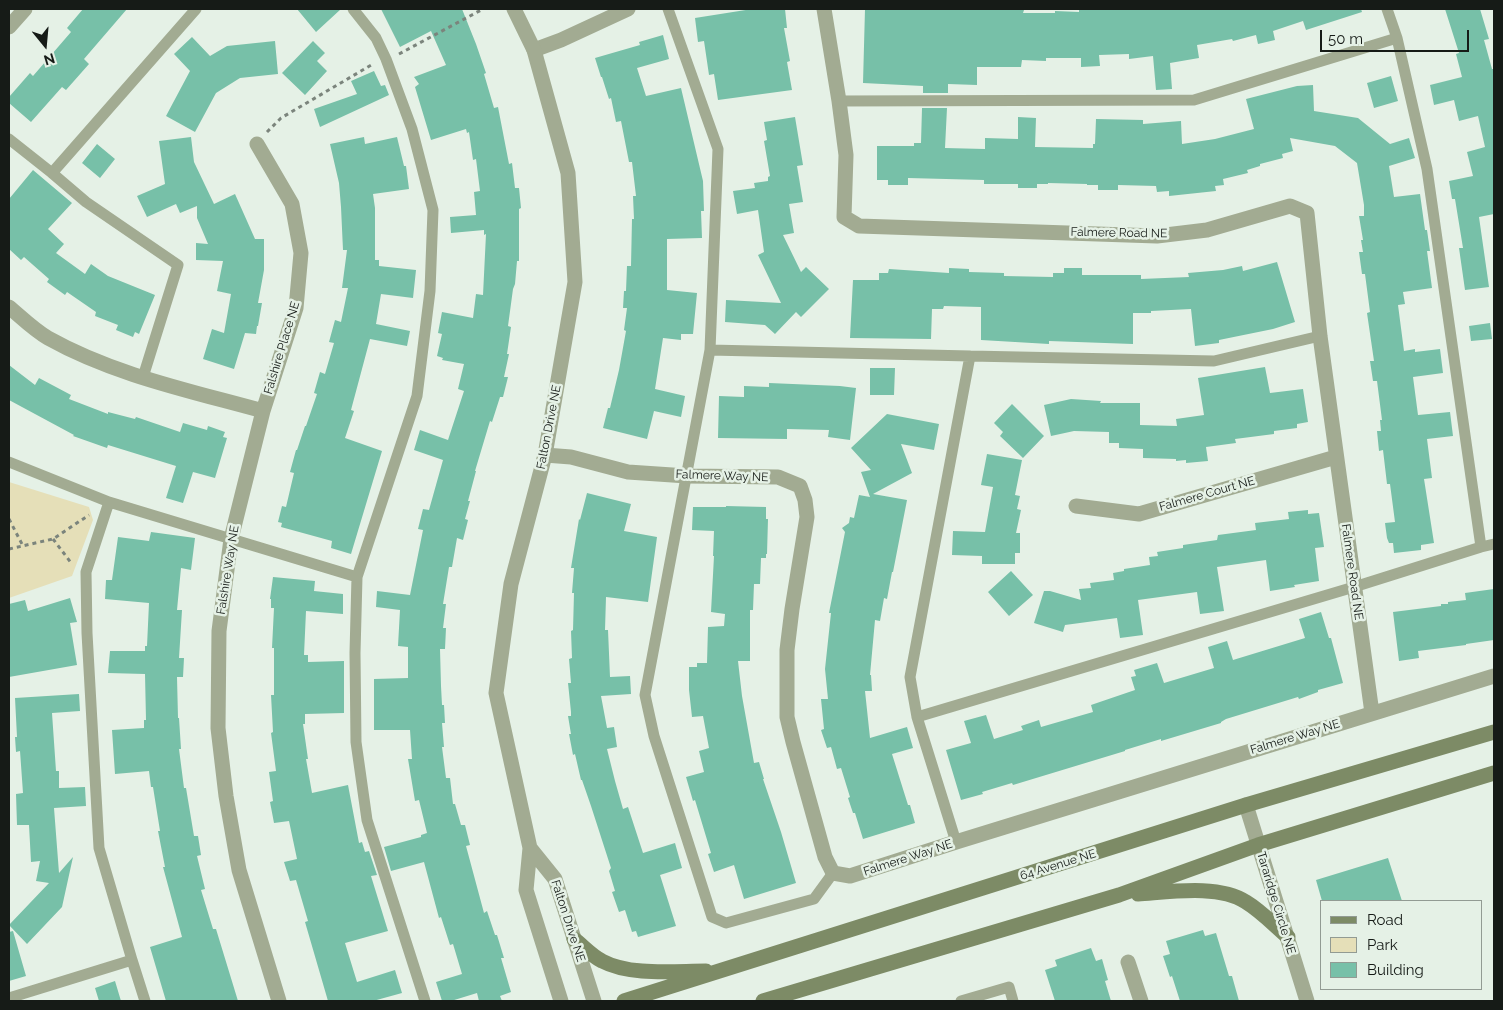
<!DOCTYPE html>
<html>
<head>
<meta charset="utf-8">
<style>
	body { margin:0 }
	#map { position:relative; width:1503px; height:1010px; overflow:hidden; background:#e5f1e6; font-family:Raleway,sans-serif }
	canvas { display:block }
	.frame { position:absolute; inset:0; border:10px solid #161b17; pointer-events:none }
	.legend { position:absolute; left:1320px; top:900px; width:162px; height:90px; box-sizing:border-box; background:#e5f1e6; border:1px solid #929b93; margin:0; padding:6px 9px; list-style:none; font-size:15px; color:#161b17 }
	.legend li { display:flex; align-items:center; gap:10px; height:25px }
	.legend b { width:25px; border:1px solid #929b93 }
	.north { position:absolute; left:20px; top:20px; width:50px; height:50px; -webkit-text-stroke:4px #e5f1e6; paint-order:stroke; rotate:163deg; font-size:14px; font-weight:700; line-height:20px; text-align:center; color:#161b17 }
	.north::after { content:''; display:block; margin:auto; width:18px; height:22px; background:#161b17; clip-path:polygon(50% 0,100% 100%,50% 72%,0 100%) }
	.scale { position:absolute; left:1320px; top:30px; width:149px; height:22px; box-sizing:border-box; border:2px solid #161b17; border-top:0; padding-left:6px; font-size:15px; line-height:18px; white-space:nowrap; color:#161b17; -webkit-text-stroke:4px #e5f1e6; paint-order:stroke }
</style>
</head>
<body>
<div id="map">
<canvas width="1503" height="1010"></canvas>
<div class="frame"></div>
<ul class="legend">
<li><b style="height:6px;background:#7d8b66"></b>Road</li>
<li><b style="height:14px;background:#e5dfb8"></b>Park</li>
<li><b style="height:14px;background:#77c0a8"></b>Building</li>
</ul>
<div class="north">N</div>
<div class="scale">50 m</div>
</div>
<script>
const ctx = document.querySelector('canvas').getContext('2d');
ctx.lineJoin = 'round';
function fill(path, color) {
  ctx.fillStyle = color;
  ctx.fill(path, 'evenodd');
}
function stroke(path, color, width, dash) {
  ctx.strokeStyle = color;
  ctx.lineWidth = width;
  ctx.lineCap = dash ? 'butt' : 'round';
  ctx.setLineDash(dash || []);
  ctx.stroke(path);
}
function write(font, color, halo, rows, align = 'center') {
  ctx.font = font + ' Raleway,sans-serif';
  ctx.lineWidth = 5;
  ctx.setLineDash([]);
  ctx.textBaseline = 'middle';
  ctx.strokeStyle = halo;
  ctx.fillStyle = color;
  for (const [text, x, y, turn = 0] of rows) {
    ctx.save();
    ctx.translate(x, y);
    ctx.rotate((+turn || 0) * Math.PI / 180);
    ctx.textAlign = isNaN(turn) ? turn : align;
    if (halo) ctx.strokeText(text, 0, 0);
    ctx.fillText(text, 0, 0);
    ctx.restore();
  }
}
const green = new Path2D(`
	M9,482l80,25 4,13 -21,56 -63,22z`);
const building = new Path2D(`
	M83,9h44l-43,50 5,5 -23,26 -4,-3 -31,35 -22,-19v-6l21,-24 3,3 38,-44 -4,-4z
	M297,9h44l-25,23z
	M381,9h81l14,35 10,29 -2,1 10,34 4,-1 11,57 3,-1 3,25h4l2,20 -2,1v52h-2l-2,23 -2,5 -5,37 3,1 -4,27h2l-5,23h4l-5,20h-3l-8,25 -2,-1 -15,50h1l-8,30h2l-5,18 3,1 -5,20 -6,-2 -5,29h-3l-6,37h3l-3,24h3l-1,21h-5l1,37 1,19h2l1,18h-3l2,24h-2l4,31h4l3,26h2l6,21h4l5,20 -4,1 18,67 3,-2 8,24h2l7,23h-3l10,34 -11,4 2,5h-23l-2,-8 -26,8h-9l-6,-19 26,-8 -9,-30 -3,1 -9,-28 -2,1 -15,-56 -33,9 -7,-24 37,-10v-2l6,-2 -8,-33 -4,1 -7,-42h4l-2,-29h-36v-51l34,-1v-31l-10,-1 2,-36 -24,-3 1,-16 33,4 13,-65 -5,-1 5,-20 6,1 14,-50 -29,-10 6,-20 28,10 16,-49 -6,-2 6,-25 -22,-4 1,-2 -6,-2 5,-22 -4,-1 4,-21 31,6 3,-24 7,1 3,-61 -2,1v-5l-33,3 -1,-16 26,-2 -2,-23 6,-1 -4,-32 -3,1 -4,-28 -2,1 -1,-4 -35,11 -16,-53 4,-3 -5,-7 32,-12 -15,-34 -31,16z
	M752,9h33l2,19h-3l6,33 -3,1 5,28 -74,10 -4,-26 -5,1 -5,-34 -6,1 -3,-24z
	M865,9h141l18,1 -1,3h32v-2l24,1v-2l18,-1h264l1,3 -56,18 -3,-9 -30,10 2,9 -17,4 -2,-9 -23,6 -1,-2 -35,6 2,13 -29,5 2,26 -16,1 -3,-34 -24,3v-5l-30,1 1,11 -19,1v-9h-35v3l-24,-1 -1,7h-44v18l-29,-1v9h-25v-7l-60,-3z
	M1445,9h35l9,30 -5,1 8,29h2v145l-15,3 10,70 -24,3 -6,-42h4l-8,-49h-3l-3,-18 24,-5 -6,-24 18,-5 -7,-31 -19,5 -5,-21 -20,5 -4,-20 32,-8 -6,-23 3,-1z
	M663,35l6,24 -32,9 9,28 35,-8 22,93 1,30h-3l1,27 -35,1v51l30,3 -4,41h-12v6l-18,-2 -8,51 30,7 -4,21 -27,-6 -7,28 -44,-11 5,-20h2l9,-38 7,-39 -2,-1 3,-22h-4l1,-17h2l1,-25h4l1,-47h2l-1,-23h3l-4,-34h-3l-8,-41 -5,1 -5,-24 -2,1 -7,-22h-1l-6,-19 45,-13 -1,-3z
	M192,37l18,19 17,-10 48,-5 3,33 -38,4 -24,15 -21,39 -29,-16 24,-45 -16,-17z
	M313,41l12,12 -8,8 10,10 -22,24 -23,-22z
	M374,71l7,15 4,-1 4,10 -69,32 -6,-18 43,-15 -6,-13z
	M1391,76l7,25 -24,7 -7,-25z
	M1313,85l1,26 44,7 32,26 19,-6 6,20 -26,8 5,31 26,-3 5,36h2l3,21h-3l5,37 -29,4 2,12 -7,1 6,46 11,-2v3l25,-3 3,24 -30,4 5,38 32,-3 3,24 -26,3 5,39 -8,1 10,64 -13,2v5l-27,3 -1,-10h-4l-2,-5 -2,-15 10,-1 -5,-38h-3l-4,-34 -4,1 -2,-20h4l-1,-11h2l-5,-39h-4l-3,-20h4l-7,-48 3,-1 -5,-38h-3l-3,-22h4l-2,-12h2l-4,-24h5v-11l-7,-42 -22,-17 -45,-8 3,13 -11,3 1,4 -23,6v2l-13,4 1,3 -25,6 1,6 -9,1 1,5 -47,5v-5l-12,1 -1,-6 -38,-1v5h-20v-5h-11v-1l-39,-1v1h-11v4h-19v-4h-34v-4l-76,-2v7h-20v-5h-11v-34h37v-3h7l1,-35h25l-2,40 40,1v-11l33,1v-22l18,1 -1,29 58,1v-4h2l1,-25 47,1v4l38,-3 1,23 33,-5 39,-10 -8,-30 51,-13z
	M795,117l8,48 -6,1 6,36 -14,2 5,29 -11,2 18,37 5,-5 23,22 -28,28 -5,-5 -21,22 -10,-9 -40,-3 1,-22 55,3 -23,-48 6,-3 -6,-42 -21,4 -4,-23 22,-3 -1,-5 14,-2v-4l2,-1 -6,-35 3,-1 -3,-18z
	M191,137l3,25 20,42 21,-10 20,45h9v31l-6,33h4l-4,23h-1l-1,8 -11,-1 -11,36 -31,-10 9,-30 12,4 7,-39 -14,-3 6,-30 -27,-1v-17l12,1 -11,-26v-12l-17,7 -4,-9 -29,13 -10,-21 28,-12 -6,-43z
	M364,137l1,7 32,-7 7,29h2l3,23 -36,5 2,14v52h4v6l37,4 -3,28 -32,-4 -5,30 34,7 -3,15 -37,-7 -19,71 3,1 -9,27 37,13 -31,103 -20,-6 1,-7 -51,-14 1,-4 -4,-1 4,-16 4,1 8,-34 -4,-1 6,-22h1l8,-24h1l11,-32 -3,-1 6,-21 5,2 9,-31 -5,-1 6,-22 6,2 7,-34h-6l5,-38h-4l-2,-43 -2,-24 -9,-39z
	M97,144l18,15 -15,19 -18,-15z
	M33,170l39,33 -24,26 16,15 -8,9 29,21 6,-10 17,12 47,19 -16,39 -4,-2 -2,5 -17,-7 2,-5 -23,-9 1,-4 -29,-20 -2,3 -18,-13 2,-3 -25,-22 -3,3 -12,-11v-50z
	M1277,262l18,60 -22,7 -54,11v3l-24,3 -4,-37 -40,2v2h-18v31l-84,-3v3l-68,-4v-33l-37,-1 -1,3h-11l-1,30 -81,-1 3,-58h26v-7h9l1,-4 60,4v-5l20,1v3l35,1v3l49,1v-4h11v-5h18v7h59v4l48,-2 -1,-4 35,-3 19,-4 1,5z
	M1490,323l2,16 -21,2 -2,-15z
	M9,365l26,20 4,-7 32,17 -2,4 39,15v-2l27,7 1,-2 44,15 3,-9 24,7 1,-4 17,6 -2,5 4,1 -12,40 -22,-6 -10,31 -17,-5 10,-32 -68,-21 -1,3 -34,-12 1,-1 -65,-35z
	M1265,367l5,26 33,-4 5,33 -11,2v4l-23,3v3l-39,5 1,4 -30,4 2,14 -22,2v-3l-10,1v-2l-33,-1v-9l-24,-1v-5h-10v-11l-35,-1 -23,5 -7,-31 27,-6 30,2 -1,2h40v22l37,1 -1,-7 28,-4 -6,-37z
	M870,368h25l-1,27h-24z
	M769,383l71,3 16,2 -6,52 -22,-3 1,-7 -42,-1v10l-69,-1 1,-42 25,1v-11l25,1z
	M1012,404l32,32 -21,22 -23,-22 3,-4 -9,-9z
	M887,414l52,10 -5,26 -33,-6 11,29 -39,21 34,6 -14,72h-1l-5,27 -3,-1 -4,23 -5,-1 -5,55h1l1,16h-7l5,47 37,-11 6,21 -21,6 16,51h2l5,18 -52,16 -8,-26h-2l-5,-15 2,-1 -9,-29 -4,1 -6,-22 -4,1 -6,-18 3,-1 -3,-30h7l-3,-30 6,-56h-2l16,-81 -3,-4 7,-5 1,-6 4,1 5,-23 11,2 -9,-25 10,-2 -20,-22z
	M987,454l35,6 -7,35 5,1 -3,13 4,1 -5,23h4v20h-5v11h-33v-8l-30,-1 1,-24 32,1 8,-45 -12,-2z
	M587,493l44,11 -7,27 33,6 -9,65 -42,-5 -1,33h3l2,47 20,-1 1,18 -30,2 6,32 7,-1 3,20 -10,2 8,32 8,28 5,-2 15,46 32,-10 7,25 -22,7 16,51 -38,11 -2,-6 -4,1 -7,-22 -6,2 -7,-20 3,-1 -6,-20 2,-3 -20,-62 -9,-26h-1l-6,-26 -2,1 -4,-21h2l-3,-18h3v-4l-3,-29h3l-2,-24 3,-1 -1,-27 2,-1 1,-37h-2l2,-25h-3l8,-49 1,1z
	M726,506l40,1v12h2l-1,35h-1v4h-5l-1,26h-6l-1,26h-3v51h-12l4,35 12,67 5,-1 5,17h-1l18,53 15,51 -52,16 -10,-34 -20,7 -6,-18 3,-1 -16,-53 -2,1 -7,-24 18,-5 -5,-21 10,-3 -6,-32 -11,1 -3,-27v-23h8v-4h10l1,-36 16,-1 1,-12 -14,-2 3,-56h-1l1,-25 -22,-1 1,-23h33z
	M1308,510v4l11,-1 5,34 -9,1 4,33 -25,4 1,2 -25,4 -4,-31 -49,7 7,44 -24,3 -3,-22 -59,8 5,35 -23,3 -3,-20 -52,7 -2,7 -29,-9 10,-32h6l31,9 -2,-11 12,-1 -1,-5 24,-3 -1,-7 11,-2v-2l26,-4 -1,-8 9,-1 -1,-4 26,-4v-3l34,-5 1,-5 38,-5 -1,-7 34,-4 -1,-7z
	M151,532l44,6 -4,32 -10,-2 -4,42h5l-3,48h5l-1,19h-6l1,41h1l2,31h-2l5,39h2l8,48h4l3,19 -4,1 8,33 -4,1 12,39h3l22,72h-72l-16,-54 32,-10 -19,-70h2l-7,-36h2l-7,-44h-2l-2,-16 -34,3 -3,-44 32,-2v-8h2l-1,-46 -37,-1 2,-22h35v-5h2l2,-43 -44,-4 1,-19h6l6,-43 31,4z
	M1011,571l22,24 -24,21 -21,-24z
	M273,577l42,4 -1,10 29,3v20l-37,-3 -2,44h4v7l36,-1v52l-39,1v10h-2l5,35h-2l6,34 36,-8 11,58 3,-1 3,10 4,-1 8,24 -6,1 17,55 -43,12 12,39 38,-12 7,23 -29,8h-45l-23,-79 3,-1 -12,-41 -6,1 -6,-19 13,-3 -8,-38 -15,2 -4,-21 3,-1 -4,-29 7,-1 -5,-38 2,-1 -2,-37h3v-47h-2l2,-40h-3v-9h-1z
	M1494,589v51l-28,4v1l-48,6 1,7 -20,3 -6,-49 48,-6v-2h7v-2l18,-2 -1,-7z
	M70,598l7,24 -7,1 7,42 -68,12v-73l16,-4 3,11z
	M1321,612l8,26h2l12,45 -25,7v2l-19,7 -1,-2 -72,22 -5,3v1l-60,18v-2l-36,11v1l-112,34 -1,-2 -30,9 1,2 -22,6 -15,-50 25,-7 -7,-22 22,-6 8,24 29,-9 -2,-4 18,-6 2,7 52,-15 -2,-7 44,-15 -4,-13 5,-1 -2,-6 23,-7 7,20 50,-15 -6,-21 19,-6 6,19 72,-22 -6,-19z
	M79,694l1,17 -28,2 4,58h3v17l26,-1 1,19 -32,2 5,65 14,-16 -11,50 -35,37 -18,-19 40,-42 -13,-2 4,-20 -9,1 -2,-37h-12l-1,-31 7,-1 -3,-42 -4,1 -1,-15h2l-2,-39z
	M1388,858l14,43h-80l-6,-21z
	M1203,930l2,6 11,-3 13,43h3l7,25h-59l-8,-25 -2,1 -7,-21 7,-2 -4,-13z
	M13,931l13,45 -17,5v-49z
	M1091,948l5,13 6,-2 6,21 -3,1 6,20h-56l-10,-31 12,-4 -2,-6z
	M115,981l6,20h-22l-4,-13z`);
const path = new Path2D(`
	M399,54l84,-45
	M267,132l14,-14 92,-54
	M9,519l14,27
	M53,539l19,25
	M9,549l44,-10 36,-24`);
const service = new Path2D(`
	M353,9l23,29 10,21 26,70 21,81 -3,81 -13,105 -60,181 -2,76 1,89 11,78 58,181
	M668,9l50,140 -8,201 260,6 -60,321 7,40 437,-130 127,-40 -54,-378 -30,-131 -10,-29
	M839,101l355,-1 203,-62
	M9,139l43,34 144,-164
	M52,173l34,29 92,63 -35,112
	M710,350l-65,345 9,41 58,181 14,6 88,-24 19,-26
	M970,356l244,5 106,-25
	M9,462l100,40 248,75
	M1481,547l13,-3
	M917,717l39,125
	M132,960l13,41
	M9,998l123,-38 -33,-112 -12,-215 -1,-61 23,-70
	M961,1001l48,-14 4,14`);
const minor = new Path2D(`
	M824,9l15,92 7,54 -2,62 15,9 298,10 50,-6 83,-24 17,7 13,123 52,377
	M534,50l27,-10 67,-31
	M257,144l35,60 9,49 -5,55 -33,103 -32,128 -12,92 -1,97 8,68 13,74 40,131
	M9,307c12,10 25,23 39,31 66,37 143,53 215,73
	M545,455l26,2 57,15 59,4 91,1 22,9 5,14 2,17 -15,92 -5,41v67l6,25 32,115 8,16 17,3 106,-34 538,-166
	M1076,506l63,8 197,-57
	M1246,805l61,196
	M1128,962l13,39`);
const tertiary = new Path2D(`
	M514,9l20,41 34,123 7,109 -30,173 -34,129 -15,109 34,155 -4,42 35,111
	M9,27l16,-18
	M530,848l25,31 39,122`);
const secondary = new Path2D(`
	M1138,894c31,-2 81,-10 108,8 15,9 28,23 42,35
	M574,939c9,7 18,17 28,22 28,15 72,10 104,10
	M624,1001l622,-196 248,-73
	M763,1001l356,-106 139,-50 236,-72`);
const streetNames = [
	["Falmere Road NE",1119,233,1],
	["Falshire Place NE",282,348,-73],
	["Falton Drive NE",549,427,-79],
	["Falmere Way NE",722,476,2],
	["Falmere Court NE",1207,494,-16],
	["Falshire Way NE",228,570,-81],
	["Falmere Road NE",1352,572,82],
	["Falmere Way NE",1295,737,-17],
	["Falmere Way NE",908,858,-18],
	["64 Avenue NE",1058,865,-17],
	["Tararidge Circle NE",1276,903,73],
	["Falton Drive NE",568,921,72]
];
fill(green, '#e5dfb8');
fill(building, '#77c0a8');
stroke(path, '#7b847c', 3, [4, 4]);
stroke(service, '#a2ab92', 11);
stroke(minor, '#a2ab92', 15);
stroke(tertiary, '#a2ab92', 15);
stroke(secondary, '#7d8b66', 15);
write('12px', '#161b17', '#e5f1e6', streetNames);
</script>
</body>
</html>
